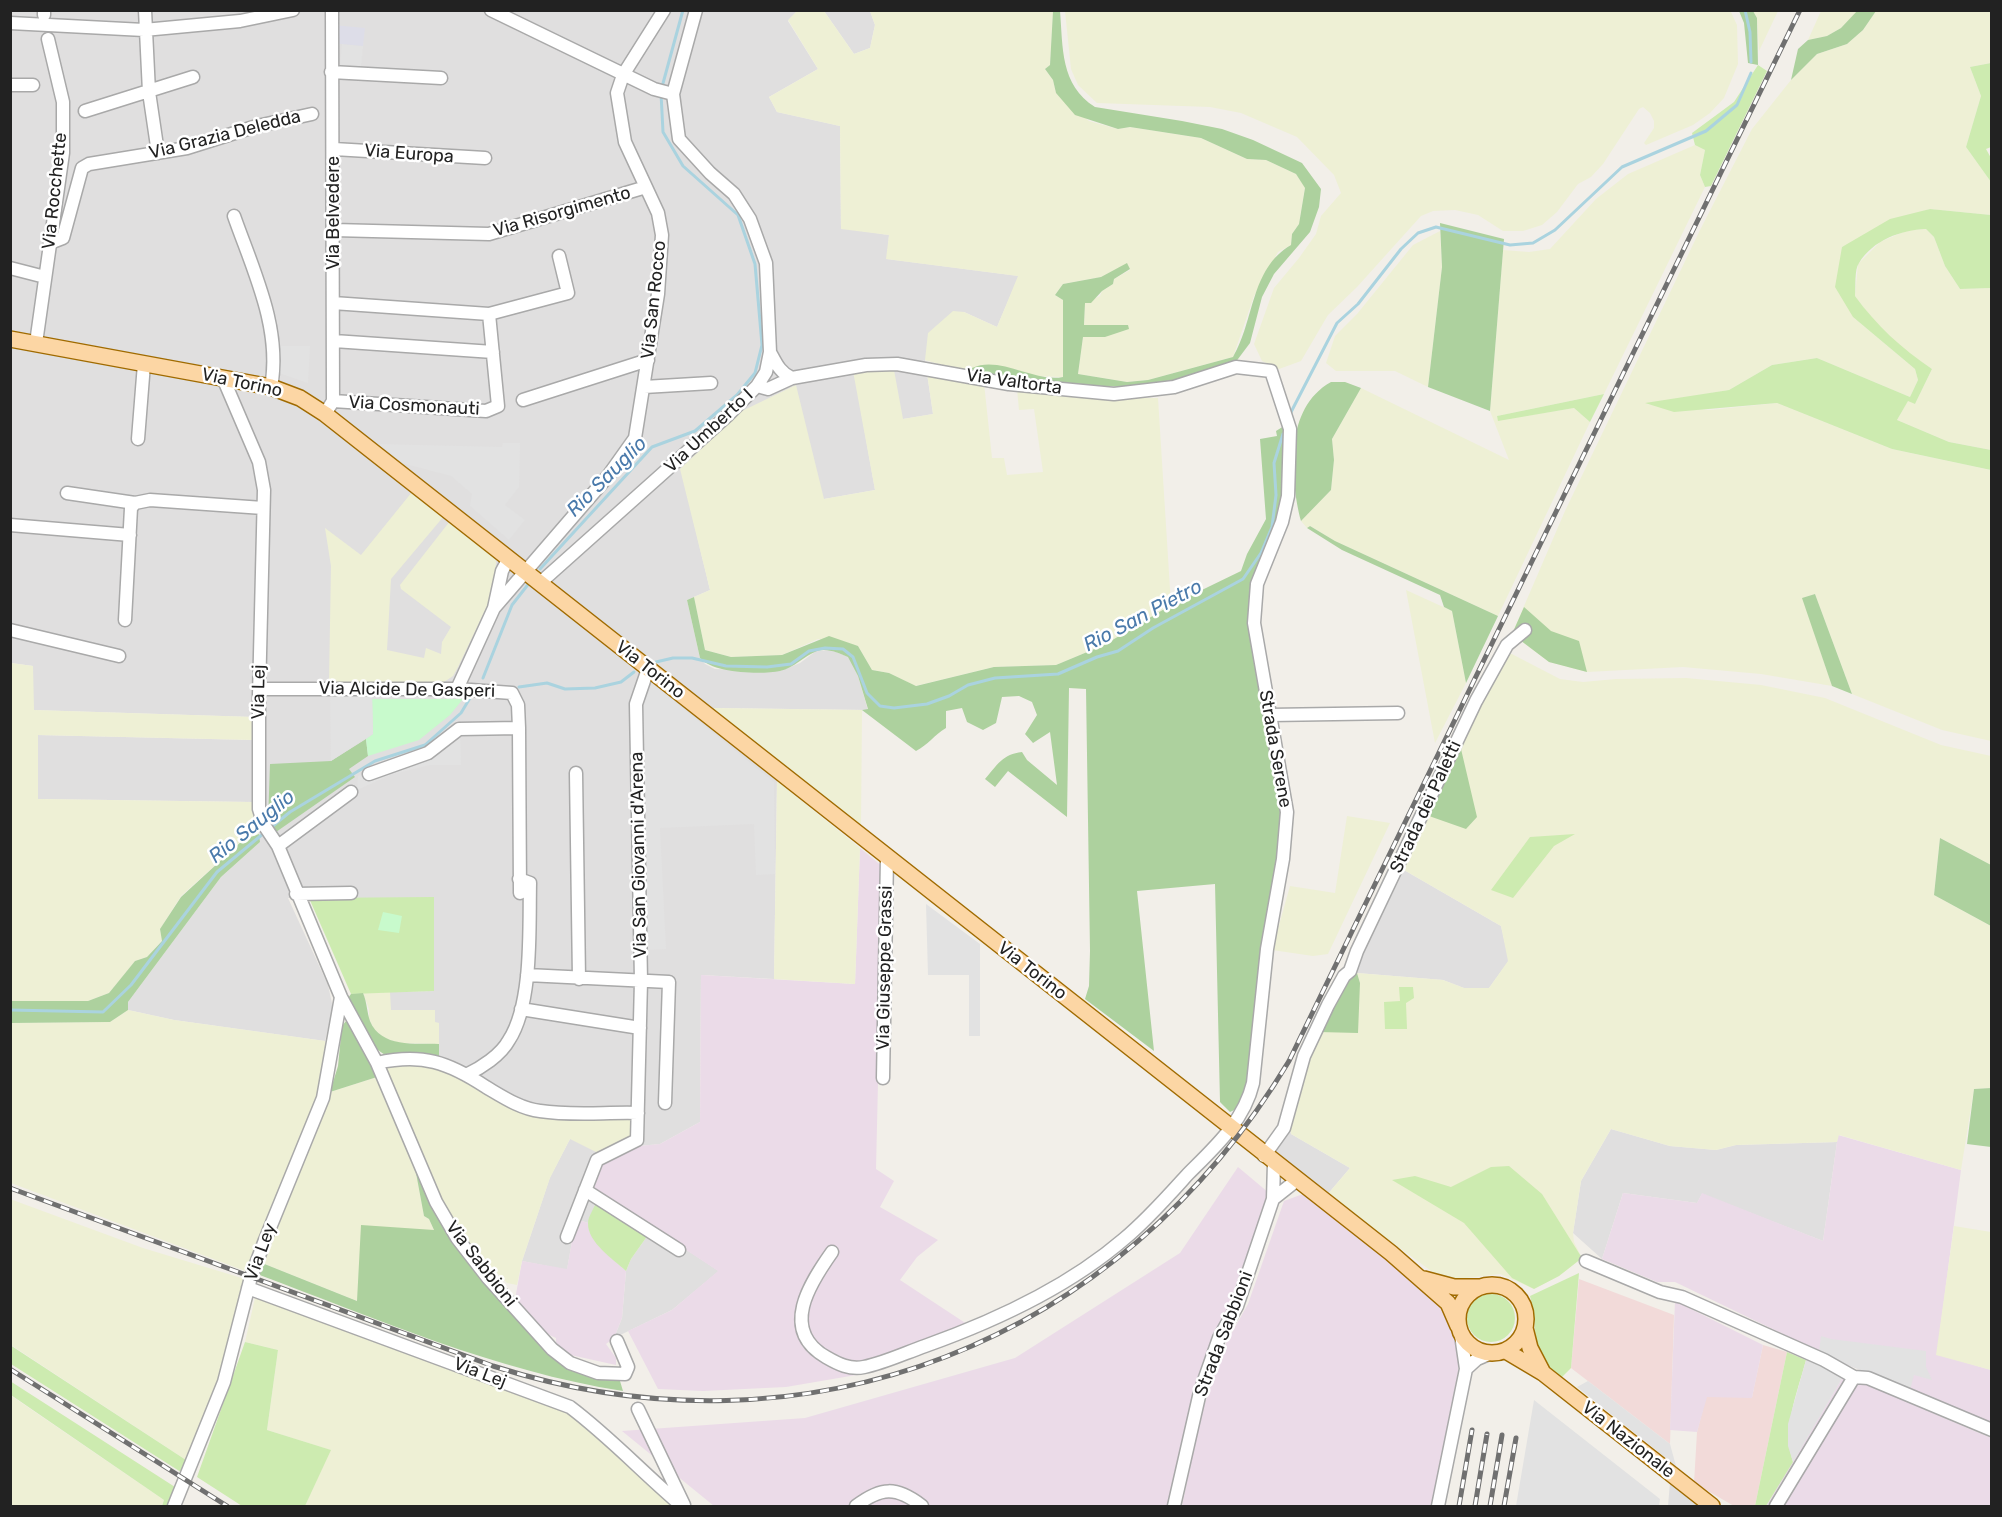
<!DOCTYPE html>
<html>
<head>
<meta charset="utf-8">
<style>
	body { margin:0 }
	#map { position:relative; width:2002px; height:1517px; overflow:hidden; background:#f2efe9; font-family:Rubik,sans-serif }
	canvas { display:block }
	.frame { position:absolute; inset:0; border:12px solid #222; pointer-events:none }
</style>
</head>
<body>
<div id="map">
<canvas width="2002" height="1517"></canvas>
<div class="frame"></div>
</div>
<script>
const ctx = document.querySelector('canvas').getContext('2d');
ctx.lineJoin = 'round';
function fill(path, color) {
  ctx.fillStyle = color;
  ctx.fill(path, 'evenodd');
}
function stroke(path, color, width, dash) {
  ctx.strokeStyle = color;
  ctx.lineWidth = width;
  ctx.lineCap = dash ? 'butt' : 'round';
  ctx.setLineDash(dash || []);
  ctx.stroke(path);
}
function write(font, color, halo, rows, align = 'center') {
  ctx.font = font + ' Rubik,sans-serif';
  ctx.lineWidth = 5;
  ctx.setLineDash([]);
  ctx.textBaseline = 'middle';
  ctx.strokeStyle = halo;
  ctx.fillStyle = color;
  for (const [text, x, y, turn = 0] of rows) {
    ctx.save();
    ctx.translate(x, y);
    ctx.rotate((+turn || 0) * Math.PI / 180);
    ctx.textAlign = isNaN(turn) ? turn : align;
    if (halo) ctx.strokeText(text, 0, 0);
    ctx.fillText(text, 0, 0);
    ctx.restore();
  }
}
const residential = new Path2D(`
	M11,11h786l-9,10 30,48 -49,28 8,15 63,14 1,102 48,7 -2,24 132,17 -22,51 -33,-15 -39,48 8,54 -30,5 -49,-48 21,119 -51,9 -143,-30 29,121 -23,10 13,58 5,6 10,5 65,2 20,-8 16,-12 15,-1 18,7 9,19 10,34 -153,-2 -8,14 70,59 -3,198 -73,-4 -1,147 -40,22 -21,2 -47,42 127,83 -47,39 -58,28 8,-20 4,-47 5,-12 17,-24 -51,-33 -9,21 -12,-4 -9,51 -45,-9 28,-84 20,-38 -31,-24 -102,-49 2,-43h-4v-13h-45v-18l44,-1 -125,-93h-21l40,87 5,23 -8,33 -151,-21 -46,-10v-8l93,-125 39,-35 -8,-40 -214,-3v-64l216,5 -1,-23 -220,-7v-44l-22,-3z
	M824,11h46l5,14 -5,23 -16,6z
	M1404,870l97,56 8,35 -20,27h-25l-21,-8 -86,-7 2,-12z
	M1290,1128l1,6 59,34 -23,27 -54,-42z
	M1611,1129l59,17 46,4 20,-5 101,-3 -14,99 -121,-47 -5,9 -74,-10 -21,66 -29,-26 8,-52z
	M1670,1482l32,24h-34z`);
const commercial = new Path2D(`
	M1579,1279l95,36 -4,129 -99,-76z
	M1763,1345l24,7 -32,154h-21l-40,-23 3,-51 9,-35h46z`);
const industrial = new Path2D(`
	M860,848l23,19 -7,302 18,12 -14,26 58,33 -21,17 -17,23 79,52 -117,42 -76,13 -83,4 -45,-2 -30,-58 44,-21 46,-39 -126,-83 10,-27 37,-15 21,-2 40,-22 1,-147 154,9z
	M1838,1135l123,35 -24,184 54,16v52l-148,-59 -168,-81h-18l-55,-23 21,-66 74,10 5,-10 121,48z
	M1238,1167l31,26 -44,123 -56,190h-455l-92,-75 183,-13 210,-60 165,-105z
	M1303,1194l120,94 23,22 4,9 10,28v14l-28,145h-250l19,-92 25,-71 22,-39 36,-103z
	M576,1219l12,4 2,9 13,18 23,21 -4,47 -8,20 -8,6 10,14v7l-50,-11 -10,-5v-11l-17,-8 -21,-25 -2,-11 6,-33 45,8z
	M1675,1301l88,44 -11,53 -45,-1 -10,35 -27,-2z
	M1844,1375l147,63v68h-225z`);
const farmland = new Path2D(`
	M1730,10l7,15 1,39 -14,34 -14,15 -17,12 -47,20 -2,-2 10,-15v-7l-4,-8 -7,-6 -4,2 -36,55 -12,13 -13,7 -21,28 -15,13 -19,6h-20l-25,-16 -23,-5 -22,1 -12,5 -64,71 -29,28 -27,46 -22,8 -17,-8 -8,-17 20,-56 25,-30 17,-24 5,-18 20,-23 -7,-18 -37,-38 -56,-24 -31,-6 -113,-4 -19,-18 -7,-16 -6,-58z
	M797,11h27l30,43 16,-6 5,-23 -5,-14h183l-3,54 -5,4 8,11 3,13 33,28 29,8 12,-2 71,11 46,21 19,1 30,14 9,13 -6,37 -7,10 -1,11 -13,7 -24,44 -21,61 -85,23 -21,2 -49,-8 5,-37h22l22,-12 -43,1 1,-23 15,-7 2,-5 11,-7 1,-5 16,-9 -3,-6 -26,13 -38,7 -8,11 8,5v77l-29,-1 -20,-7 -44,4 -45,-13 3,-27 25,-22 11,1 33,15 21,-51 -132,-17 3,-24 -48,-6 -1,-103 -63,-14 -8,-15 49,-28 -30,-49z
	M1753,11h25l-19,40 -2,-33z
	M1821,11h37l-17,17 -14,8 -19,4z
	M1876,11h115v52l-21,4 11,29 -15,51 25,35v33l-62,-6 -87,38 11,70 62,52 3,11 -8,17 -93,-39 -45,7 -43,25 -83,14 64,6 67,-7 115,46 99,21v271l-49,-11 -90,-36 -37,-100 -12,4 29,88 -71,-12 -78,-7 -96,5 -38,-10 -37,-28 53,-123 135,-281 52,-101 39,-49 26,-26 30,-10 16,-14z
	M1695,145l10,5 -5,25 5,12 -101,207 -107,22 2,4 75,-12 16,14 -92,194 -163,-75 -25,-15 -3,2 -6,-7 30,-31 3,-30 -2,-21 29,-51 148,72 -19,-49 13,-161 26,2 21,-3 46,-50 32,-25z
	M1926,229l8,8 11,29 15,23 31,-1v162l-42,-8 -52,-22 11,-20 7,4 17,-35 -30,-20 -31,-31 -16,-22 3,-32 22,-22 28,-12z
	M1440,231l2,36 -14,120 -33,-16h-59l-10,-8 9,-27 22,-22 56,-69z
	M894,370l9,49 30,-5 -6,-41 57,10 8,75h12l3,17 36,-3 -9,-63 -15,1 -2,-21 95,9h46l13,207 -67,40 -48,20 -62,2 -79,19 -26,-13 -17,-3 -14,-24 -40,-7 -36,16 -51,2 -26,-7 -11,-53 16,-7 -30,-121 62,-58 54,-26 28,114 51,-9 -22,-119z
	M412,492l32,24 -53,63 -4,71 37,8 2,-10 15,6 1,-12 9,-15 -50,-38 -1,-4 50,-64 40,31 6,9 -1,17 -7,26 -30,63 -5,9 -9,6h-115l2,-116 -6,-38 36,27z
	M1406,590l46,21 14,72 -31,60z
	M1506,651l54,28 23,3 33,-3 70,-1 75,7 64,13 116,47 50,11v109l-51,-27 -6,57 57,31v162l-17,1 -13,81 -122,-35 -2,7 -101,3 -20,5 -46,-4 -59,-17 -30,52 -8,52 1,9 8,16 -23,18 -25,13 -34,-15 -43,5 -23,-6 -107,-78 23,-27 -59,-34 -1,-6 19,-74 10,-22 41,-49 -3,-10 86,7 21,8h25l19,-27 -7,-35 -97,-56z
	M11,663l22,3 1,44 220,7v23l-216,-5v64l214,3 7,32 -16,6 -62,56 -21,33 2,11 -15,17 -12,4 -26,32 -21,8h-77z
	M714,708l148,2 -1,118 -149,-115z
	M777,781l83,67 -5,136 -81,-5z
	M1347,816l43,7 -62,131 -15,2 -41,-6 18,-64 45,7z
	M390,992l1,18h44v12l4,1v21l-41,-1 -15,-6 -9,-8 -5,-11v-9l-6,-16z
	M128,1010l46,10 151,21 1,14 -7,43 -71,174 -237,-89 -1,-160 100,-1z
	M424,1062l28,11 62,35 117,11 -1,22 -30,13 -30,-15 -20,39 -28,83 -5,24 -10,-2 -46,-47 -39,-73 -36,-95 3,-3z
	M377,1077l39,96 8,43 5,3 5,11 -77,71 -95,-38 68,-171z
	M10,1199l133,49 102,31 -29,110 -27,73 -178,-117z
	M1954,1226l37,6v138l-55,-15z
	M255,1298l32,8 274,104 30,18 32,34 49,44h-367l25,-56 -63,-20 11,-80 -33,-8z
	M10,1395l154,105 -2,6h-151z`);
const grass = new Path2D(`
	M1991,63v84l-5,2 5,9v24l-25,-35 15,-51 -11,-29z
	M1758,65l9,6 -56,115 -6,1 -5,-12 5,-25 -10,-5 -3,-12 42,-31z
	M1930,209l61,6v73l-31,1 -15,-23 -11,-29 -8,-8c-25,1 -53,11 -67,34 -5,7 -3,24 -4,33 22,30 46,52 77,73l-17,35 -7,-3 -11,19 52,22 42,8v20l-99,-21 -115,-46 -103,9 -29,-9 84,-13 43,-25 45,-7 93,39 8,-17 -3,-11 -62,-52 -18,-30 7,-40 48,-28z
	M1604,394l-14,28 -16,-14 -76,13 -1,-5z
	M1575,834l-21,12 -41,52 -22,-8 39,-53z
	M434,897v94l-83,3 -42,-96z
	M1399,987h14l1,11 -8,5 1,26h-22l-1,-27 16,-1z
	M1509,1166l33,28 40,64 -23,18 -25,13 -22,-11 -48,-55 -72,-43 23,-4 36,11 40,-20z
	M597,1201l51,34 -17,24 -5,12c-12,-11 -39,-29 -38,-48 0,-6 6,-15 9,-22z
	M1579,1273l-8,95 -11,11c-33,-29 -20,-46 -30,-83z
	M1467 1318a24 24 0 1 1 48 0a24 24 0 1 1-48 0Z
	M245,1342l33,8 -11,80 64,20 -26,56h-63l-45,-29z
	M10,1345l179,117 -5,12 -173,-110z
	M1787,1352l19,8c-9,34 -24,67 -13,102l-27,44h-11z
	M10,1381l165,106 -7,19h-6l2,-6 -153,-105z`);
const forest = new Path2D(`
	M1858,10l18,1 -13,19 -16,14 -30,10 -26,26 7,-31 10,-9 19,-4 14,-8z
	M1053,11h7c3,36 0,74 35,96l87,14 40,8 31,11 49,23 19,26 -2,18 -9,25 -36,42 -12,23 -12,46 -15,20 -85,25 -119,-5 -61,-10 2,-5c28,-13 63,15 91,9v-77l-8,-5 8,-11 38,-7 26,-14 3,6 -16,10 -1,5 -11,7 -11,12h-6l-1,22h44l1,4 -24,8h-22l-5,37 49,8 21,-2 85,-23c22,-37 17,-88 58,-112l1,-11 7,-10 6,-36 -9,-14 -30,-14 -19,-1 -46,-21 -71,-11 -12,2 -43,-14 -19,-22 -3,-13 -8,-11 5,-4z
	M1739,11h14l4,7 1,47 -10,-2 -4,-40z
	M1440,223l64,16 -14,172 -62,-24 14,-120z
	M1331,382h14l16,6 -29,51 2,21 -3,30 -30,31c-11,-44 -17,-113 30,-139z
	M1284,426l-1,69 -6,31 -24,57 30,230 -32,255c-3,14 -5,39 -21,44l-10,-10 -5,-218 -78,7 17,160 -69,-52 4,-13 1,-35 -4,-262 -17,-1 -2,129 -59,-46 -13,16 -10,-8c12,-14 18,-25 37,-27l5,8 30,25 -7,-53 -17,11 -8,-9 12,-19 -5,-13 -13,-6 -17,1 -6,26 -13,7 -16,-8 -5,-14 -16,3v17c-12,7 -18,17 -30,23l-54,-41 6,-1 -10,-33 -10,-19c-10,-4 -20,-9 -31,-6 -13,5 -23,17 -37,20 -19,4 -68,2 -80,-13l-13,-58 7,-3 11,53 26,7 51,-2 47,-19 29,10 14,24 17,3 27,13 78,-19 62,-2 48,-20 67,-40 70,-34 6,-17 19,-35 -6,-80 17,-3 -1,-5z
	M1310,526l25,15 163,75 -32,67 -14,-72 -8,-4 -4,-12 -98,-45 -35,-22z
	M1815,594l37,100 -20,-8 -30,-88z
	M1524,607l27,24 28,10 8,31 -38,-10 -37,-28z
	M366,739l2,17 -19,13 6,8 -79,55 -8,-10 2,-58 61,-3z
	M1461,749l16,68 -11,12 -37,-13z
	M259,834l1,8 -39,35 -93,125v8l-18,12 -99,1v-22h77l21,-8 26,-32 12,-4 15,-16 -2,-12 21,-32 62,-57z
	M1940,838l51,27v61l-57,-31z
	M1357,973l3,10 -2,50 -39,-1 29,-51z
	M363,993c4,9 4,20 7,28 11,27 45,22 69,23v13c-11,-3 -22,-6 -33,-4 -5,0 -9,3 -14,3 -20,1 -35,-42 -44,-58l3,-4z
	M346,1021l7,2 24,54 -47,15 8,-26 4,-40z
	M1991,1088v59l-24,-3 7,-55z
	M400,1130l32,73 135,163 20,10 33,5 3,10c-128,-20 -245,-72 -366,-117l5,-11 95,38 4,-76 73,5 -5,-11 -5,-3 -8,-43z`);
const park = new Path2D(`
	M372,699h91l-13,16 -31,25 -51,16 -2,-17 7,-5z
	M383,912l19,4 -3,17 -21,-3z`);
const parking = new Path2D(`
	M342,44l21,2 -2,21 -21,-1z
	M279,346h31l-2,37 -29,-10z
	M503,443h17l-1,44 -14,18 20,15 -16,20 -39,-34 2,-12 -21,-18 -49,-13 -24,-19 124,3z
	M652,683l122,99 1,92 -19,1 -2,-51 -94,4 6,121 -20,1 -4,-240z
	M330,689h42l1,45 -42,27z
	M460,724l1,41h-32l-36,9 -36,16 1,-14 24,-13 43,-13z
	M926,904l54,40v92h-11v-61h-41z
	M1821,1336l10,3 95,12v16l6,13 -18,-5 -4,15 -67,-27 -24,-11z
	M1806,1360l38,15 -51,87 -5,-16v-22z
	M1588,1381l82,63 6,22 -99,-79z
	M1534,1400l126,99 -1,7h-143z`);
const plaza = new Path2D(`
	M332,25l33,3 -2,18 -32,-3z`);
const stream = new Path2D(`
	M1745,10l5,22 1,30
	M662,87l21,-77
	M1289,416l48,-93 21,-19 43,-55 17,-16 18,-6 74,18 23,-2 22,-13 67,-63 84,-36 31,-26 14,-32
	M540,569l112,-122 43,-16 42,-36 18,-22 7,-28 -7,-81 -17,-49 -55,-49 -20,-34 -2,-39
	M656,662l17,-4h19l34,8 41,1 24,-3 18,-13 16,-3 18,1 10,8 14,36 13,13 14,2 33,-4 22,-8 19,-11 27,-7 63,-4 39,-17 21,-6 35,-23 90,-49 18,-26 11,-26 4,-32 -2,-32 9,-29
	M483,678l29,-73 18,-23
	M519,687l28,-4 18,6 30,-1 26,-6 13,-10
	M269,829l21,-17 85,-51 50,-16 36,-32 9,-15
	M10,1010l93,2 28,-27 86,-113 47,-39`);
const minor = new Path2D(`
	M145,10l4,82 9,61
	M491,10l163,79 19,5
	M44,15v-5
	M10,23l134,7 96,-9 53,-11
	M331,72l110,6
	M10,85h23
	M85,111l108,-34
	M334,149l151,9
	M234,216c19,54 48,113 37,171
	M334,230l155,4 157,-47
	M50,243l13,-5 19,-70 7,-4 98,-16 70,-22 55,-12
	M10,268l35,9
	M333,303l156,11
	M334,341l159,11
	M36,343l27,-190v-51l-15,-63
	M770,352c6,11 10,21 22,26l74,-13 31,-1 112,20 105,10 60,-7 62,-20 35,4 19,58 -2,67 -6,26 -25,62 -3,39 33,189 -4,47 -16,90 -14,134c-9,38 -38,64 -65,91 -20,22 -41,46 -64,65 -57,49 -129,82 -199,107 -20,7 -41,17 -61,21 -14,3 -26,-3 -38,-10 -47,-27 -16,-74 6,-105
	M223,378l36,84 5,28 -5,205v114l5,16 14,21 63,151 36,66 59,139 21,36 31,40 64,71 18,14 28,10 27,1 3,-7 -11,-26
	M757,386l11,3 24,-11
	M644,387l67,-4
	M523,400l125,-40
	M333,401l153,10 12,-5 -9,-92 79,-21 -9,-37
	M325,414l8,-13 -1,-391
	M138,439l6,-75
	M67,493l68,10
	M10,525l120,10
	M540,583l187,-167 30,-30 9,-14 4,-20 -4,-89 -16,-44 -16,-25 -24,-21 -31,-34 -6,-45 23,-84
	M494,608l114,-132 27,-38 23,-144 4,-59 -4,-22 -33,-71 -8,-49 6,-18 41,-65
	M125,620l6,-112 4,-5 15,-3 113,8
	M10,630l109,26
	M259,689h198l55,4 6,12 1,23 1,165
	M457,689l37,-81 8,-37 7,-13
	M1270,715l128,-2
	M576,773l3,206
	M369,774l59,-21 31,-24 60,-1
	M278,846l73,-54
	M296,894l55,-1
	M527,975l142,7 -4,121
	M521,1009l119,19
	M377,1063c45,-10 71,-1 109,24 17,10 35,22 54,24 32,5 66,1 98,2
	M466,1075c15,-7 35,-20 43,-35 24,-37 20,-113 21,-157l-11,-4
	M883,1078l4,-220
	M1264,1156l20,-28 20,-72 24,-51 16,-29 6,-5 7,-20 119,-250 31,-56 18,-15
	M585,1190l94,60
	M1273,1199l24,-19
	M567,1237l30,-77 40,-20 4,-159 -5,-277 12,-35
	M1586,1261l74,31 22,5 142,63 30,17
	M248,1288l322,119c40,30 74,67 112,99
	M1466,1369l11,-10 14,-6
	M638,1409l46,96
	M174,1506l50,-124 27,-105 14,-37 58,-142 18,-101
	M856,1506c25,-19 40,-20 66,0
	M1174,1506l26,-114 19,-54 18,-32 36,-107 1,-36
	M1438,1506l28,-137 -5,-34
	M1776,1506l78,-129 14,1 124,52`);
const major = new Path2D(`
	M10,339l261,48 29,11 25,16 1066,839 57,50 10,23
	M1424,1279l30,8h26
	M1458 1319a34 34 0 1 1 68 0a34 34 0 1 1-68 0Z
	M1525,1328l5,20 13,25
	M1506,1351l37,22 169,133`);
const rail = new Path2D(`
	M10,1188l483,178c315,101 627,-24 796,-305l511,-1051
	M10,1369l217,137
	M1459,1506l13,-76
	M1475,1506l12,-72
	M1490,1506l12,-71
	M1504,1506l12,-68`);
const streetNames = [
	["Via Grazia Deledda",225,135,-14],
	["Via Europa",409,154,4],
	["Via Rocchette",55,191,-84],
	["Via Risorgimento",562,212,-16],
	["Via Belvedere",334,213,-90],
	["Via San Rocco",654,300,-84],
	["Via Valtorta",1014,382,8],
	["Via Torino",242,383,12],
	["Via Cosmonauti",414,406,3],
	["Via Umberto I",709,431,-43],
	["Via Torino",650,670,38],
	["Via Alcide De Gasperi",407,690,1],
	["Via Lej",259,692,-89],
	["Strada Serene",1275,749,80],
	["Strada dei Paletti",1426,807,-65],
	["Via San Giovanni d'Arena",639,855,-91],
	["Via Giuseppe Grassi",885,968,-89],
	["Via Torino",1032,971,38],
	["Via Ley",261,1252,-70],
	["Via Sabbioni",481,1264,52],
	["Strada Sabbioni",1224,1334,-69],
	["Via Lej",480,1373,21],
	["Via Nazionale",1628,1440,38]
];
const waterNames = [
	["Rio Sauglio",607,477,-45],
	["Rio San Pietro",1143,616,-28],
	["Rio Sauglio",252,827,-39]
];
fill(residential, '#e0dfdf');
fill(commercial, '#f2dad9');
fill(industrial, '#ebdbe8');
fill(farmland, '#eef0d5');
fill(grass, '#cdebb0');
fill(forest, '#add19e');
fill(park, '#c8facc');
fill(parking, '#e2e2e2');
fill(plaza, '#dddde8');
stroke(stream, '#aad3df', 3);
stroke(minor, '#a9a9a9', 15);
stroke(major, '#a06b00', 18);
stroke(minor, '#fff', 12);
stroke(major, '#fcd6a4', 15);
stroke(rail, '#707070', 5);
stroke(rail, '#fff', 3, [9]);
write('18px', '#222', '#fff', streetNames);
write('italic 20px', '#4a7aab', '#fff', waterNames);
</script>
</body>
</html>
